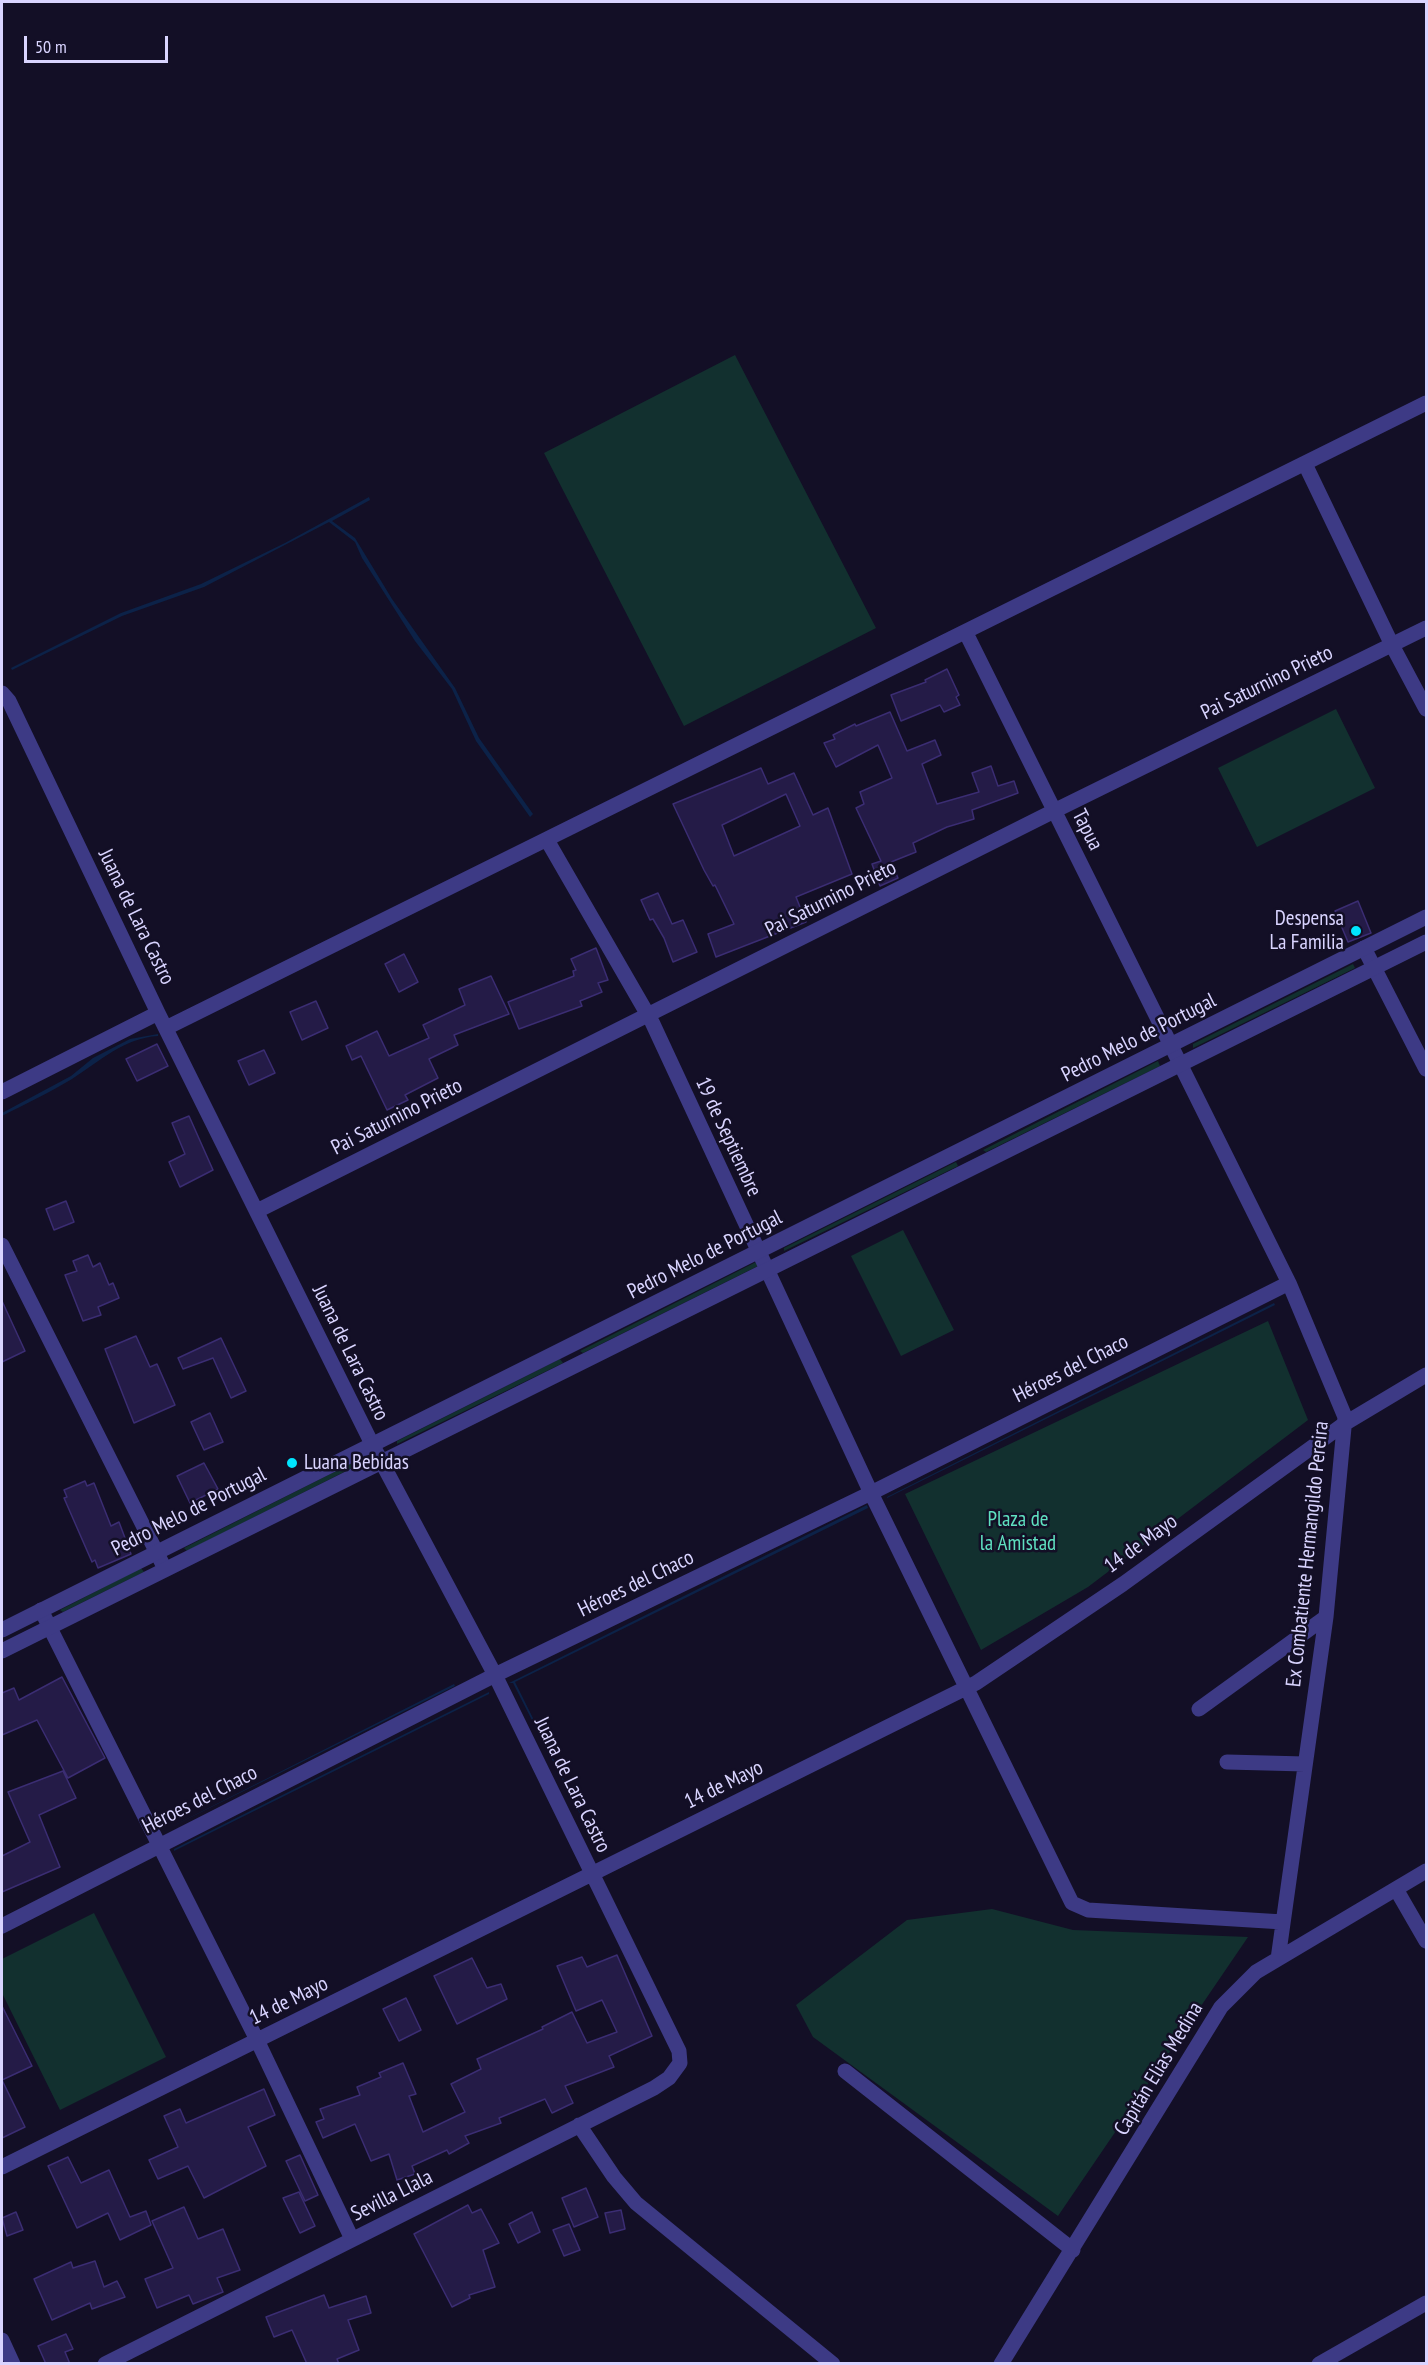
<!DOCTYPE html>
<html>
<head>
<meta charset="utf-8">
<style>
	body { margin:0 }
	#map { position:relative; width:1428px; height:2365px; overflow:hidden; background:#130f26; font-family:"PT Sans Narrow",sans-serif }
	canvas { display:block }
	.frame { position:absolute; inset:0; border:3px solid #d9d4ff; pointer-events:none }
	.scale { position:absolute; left:24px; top:36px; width:144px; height:27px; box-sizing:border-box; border:3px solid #d9d4ff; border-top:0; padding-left:8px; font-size:18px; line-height:21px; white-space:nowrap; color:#d9d4ff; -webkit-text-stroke:4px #130f26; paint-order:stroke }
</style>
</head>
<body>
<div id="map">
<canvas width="1428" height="2365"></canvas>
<div class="frame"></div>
<div class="scale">50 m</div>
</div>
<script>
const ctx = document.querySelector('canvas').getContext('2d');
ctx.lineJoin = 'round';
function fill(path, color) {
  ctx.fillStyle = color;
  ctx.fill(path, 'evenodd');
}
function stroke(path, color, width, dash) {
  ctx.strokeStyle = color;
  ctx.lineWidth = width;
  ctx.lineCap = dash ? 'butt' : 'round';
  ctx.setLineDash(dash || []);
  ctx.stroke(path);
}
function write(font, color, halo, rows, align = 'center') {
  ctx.font = font + ' "PT Sans Narrow",sans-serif';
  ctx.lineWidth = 5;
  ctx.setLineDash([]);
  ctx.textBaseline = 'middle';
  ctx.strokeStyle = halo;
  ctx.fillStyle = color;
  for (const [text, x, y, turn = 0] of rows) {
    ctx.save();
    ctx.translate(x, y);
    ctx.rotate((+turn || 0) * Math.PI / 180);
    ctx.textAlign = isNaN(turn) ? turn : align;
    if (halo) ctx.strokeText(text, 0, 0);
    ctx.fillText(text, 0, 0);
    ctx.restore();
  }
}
const green = new Path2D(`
	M735,355l141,273 -192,98 -140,-273z
	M1336,709l39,79 -118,59 -39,-79z
	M1353,964l2,4 -162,80v-4z
	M1158,1061l2,5 -174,86 -3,-2z
	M956,1162l2,4 -174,85v-3z
	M903,1230l51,100 -53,26 -50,-100z
	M756,1262l2,4 -175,87 -3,-2z
	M1268,1321l40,99 -220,167 -107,63 -76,-156z
	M560,1359l3,4 -166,81v-3z
	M352,1463l2,4 -167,84 -3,-3z
	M141,1568l3,4 -81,40 -3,-2z
	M992,1909l81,21 175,7 -190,279 -245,-179 -17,-32 111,-85z
	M94,1913l72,144 -106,53 -58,-117v-34z`);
const water = new Path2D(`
	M369,497l1,3 -38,21 23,17 37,61 63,89 24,50 54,76 -3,3 -54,-76 -24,-52 -37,-48 -53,-83 -7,-16 -26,-20 -125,65 -82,29 -110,54 -1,-2 110,-55 80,-29 84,-41z
	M158,1034v2c-34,2 -58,25 -86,43 -23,14 -47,25 -70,37v-3l69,-37 22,-18 37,-19z
	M1274,1303l1,2 -388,193v-1z
	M867,1505l1,3 -353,174 85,171 -87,-170h-4z
	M454,1684l1,2 -292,145z
	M489,1692v2l-315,157v-2z`);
const building = new Path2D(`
	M947,669l12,26 -3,2 4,8 -16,7 -4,-7 -39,16 -10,-26 35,-13 -1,-2z
	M890,712l17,39 28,-11 6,15 -19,9 15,40 42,-12 -7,-19 19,-7 7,20 16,-5 4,12 -46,17 2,9 -27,8 -34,16 3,9 -25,10 7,16 -18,8 -8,-22 9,-3 -25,-53 8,-4 -4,-12 32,-14 -14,-33 -42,22 -12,-24 11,-4 -2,-4 22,-11 1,2z
	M761,768l7,16 26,-11 19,42 15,-7 24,66 -56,23 10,25 -90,35 -8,-23 26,-10 -19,-39 -2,1 -9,-16 -31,-66zM786,794l14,32 -66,30 -12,-31z
	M658,893l14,31 11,-4 14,32 -24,10 -9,-24 -11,-19 -3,1 -9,-20z
	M1358,901l13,32 -23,9 -13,-31z
	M596,948l12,32 -10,3 4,9 -22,9 2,5 -63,23 -11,-27 66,-26 -1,-5 3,-1 -5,-11z
	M404,954l14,28 -19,10 -14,-28z
	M491,976l18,38 -55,21 4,10 -29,14 9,19 -33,17 3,5 -21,10 -26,-54 -9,4 -6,-14 31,-15 12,25 40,-18 -6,-13 42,-20 -6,-16z
	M316,1001l12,27 -26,12 -12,-28z
	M157,1044l11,22 -31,15 -11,-22z
	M264,1050l11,23 -26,12 -11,-24z
	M189,1116l24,54 -33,17 -11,-25 16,-8 -13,-31z
	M66,1201l8,21 -20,8 -8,-21z
	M88,1255l5,12 7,-4 9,22 4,-2 6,15 -21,9 3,8 -18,6 -18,-46 12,-4 -4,-10z
	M2,1301l23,50 -23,11z
	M136,1336l14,31 7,-3 18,41 -41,18 -29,-74z
	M221,1338l25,53 -15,7 -18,-40 -30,11 -5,-11z
	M210,1413l13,29 -19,8 -13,-28z
	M204,1463l14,26 -28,14 -13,-27z
	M85,1481l2,5 7,-3 17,43 8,-4 12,32 -33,14 -3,-8 -3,2 -28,-64 3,-1 -3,-7z
	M62,1677l43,81 -37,20 -31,-58 -35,15v-42l12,-5 5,12z
	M63,1771l13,27 -37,17 21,52 -58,25v-36l28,-14 -22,-50z
	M617,1955l35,81 -43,20 5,11 -49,19 8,17 -21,10 -7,-14 -46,19 2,5 -36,13 4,7 -20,11 -2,-4 -35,16 3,8 -18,6 -8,-26 -18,7 -16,-37 -32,14 -7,-16 8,-3 -4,-10 40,-14 -3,-8 24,-10 -2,-4 24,-10 13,31 -7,2 14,36 42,-20 -14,-28 30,-15 -4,-10 66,-30 -1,-2 30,-15 15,31 30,-11 -15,-32 -26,11 -19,-45 25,-9 5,10z
	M472,1958l15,30 14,-4 6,15 -50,25 -23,-48z
	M406,1998l15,32 -22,11 -16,-32z
	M2,2006l30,60 -30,14 23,47 -23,11z
	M264,2089l11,26 -27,12 18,39 -62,32 -16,-32 -30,13 -9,-19 29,-13 -14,-31 16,-7 6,14z
	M300,2155l18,40 -13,6 -19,-40z
	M68,2157l13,26 28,-13 21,47 16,-6 5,14 -31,15 -12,-27 -31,15 -29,-62z
	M586,2188l12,29 -24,10 -12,-29z
	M299,2192l16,34 -15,7 -17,-35z
	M468,2205l4,8 9,-4 18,34 -16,7 12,37 -26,8 1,3 -18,9 -38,-73z
	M184,2207l14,32 25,-10 17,41 -23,8 6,14 -30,12 -4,-9 -32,13 -12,-29 28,-11 -21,-47z
	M621,2210l4,19 -15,4 -5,-20z
	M16,2212l7,18 -16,6 -5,-18z
	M532,2212l8,20 -22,11 -9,-19z
	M569,2224l11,26 -16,6 -11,-26z
	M95,2261l9,26 13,-6 8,16 -33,12 -2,-6 -38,17 -18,-41 37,-17 2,6z
	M324,2295l5,13 37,-12 5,17 -23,7 11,30 -22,9 2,5h-32l-15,-34 -18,7 -8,-20z
	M66,2334l7,15 -8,3 5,12h-24l-8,-18z`);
const minor = new Path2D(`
	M1305,464l87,181 34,64
	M966,633l323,650 56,134 -19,200 -48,342
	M2,693l7,8 149,312 214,431 123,231 184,376 1,12 -11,15 -15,10 -549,276
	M547,840l105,182 219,471 201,410 16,7 195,12
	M1364,948l62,121
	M166,1028l1260,-625
	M2,1092l156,-79
	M257,1211l797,-400 372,-183
	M2,1245l163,324
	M41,1610l216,430 95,199
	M1199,1709l127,-92
	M1227,1762l78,2
	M1396,1889l30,52
	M2,1926l493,-251 376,-182 418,-210
	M845,2071l228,179
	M579,2125l35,52 22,26 197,161
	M2,2167l974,-484 147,-99 221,-160 82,-49
	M2,2340l11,24
	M1001,2364l220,-357 35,-35 170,-101
	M1319,2364l107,-61`);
const tertiary = new Path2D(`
	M2,1630l1424,-713
	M2,1651l1424,-709`);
const markers = [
	[1356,931,6,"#00e5ff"],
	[292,1463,6,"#00e5ff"]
];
const streetNames = [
	["Pai Saturnino Prieto",1267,683,-26],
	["Tapua",1087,830,63],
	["Pai Saturnino Prieto",831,899,-27],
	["Juana de Lara Castro",136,917,64],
	["Pedro Melo de Portugal",1139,1038,-27],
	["Pai Saturnino Prieto",397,1117,-27],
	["19 de Septiembre",728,1137,65],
	["Pedro Melo de Portugal",705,1255,-27],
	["Juana de Lara Castro",350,1353,64],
	["Héroes del Chaco",1071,1369,-27],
	["Pedro Melo de Portugal",189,1512,-27],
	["14 de Mayo",1141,1544,-36],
	["Ex Combatiente Hermangildo Pereira",1308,1554,-84],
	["Héroes del Chaco",636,1584,-26],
	["Juana de Lara Castro",572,1785,64],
	["14 de Mayo",724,1785,-26],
	["Héroes del Chaco",200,1800,-27],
	["14 de Mayo",289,2001,-26],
	["Capitán Elias Medina",1159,2069,-59],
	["Sevilla Llala",392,2196,-27]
];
const poiNames = [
	["Despensa",1344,919],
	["La Familia",1344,943],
	["Luana Bebidas",304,1463,"left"]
];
const parkNames = [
	["Plaza de",1018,1520],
	["la Amistad",1018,1544]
];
fill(green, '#12302f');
fill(water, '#0c2248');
fill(building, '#241b47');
stroke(building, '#3b2d73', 1.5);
stroke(minor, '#3d3a85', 15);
stroke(tertiary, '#3d3a85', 15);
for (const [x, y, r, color] of markers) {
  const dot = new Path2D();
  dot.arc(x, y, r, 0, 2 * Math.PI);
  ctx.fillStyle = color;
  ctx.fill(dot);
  stroke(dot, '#130f26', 2);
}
write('21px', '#d9d4ff', '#130f26', streetNames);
write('21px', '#d9d4ff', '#130f26', poiNames, 'right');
write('21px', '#5fe0c0', '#130f26', parkNames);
</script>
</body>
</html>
